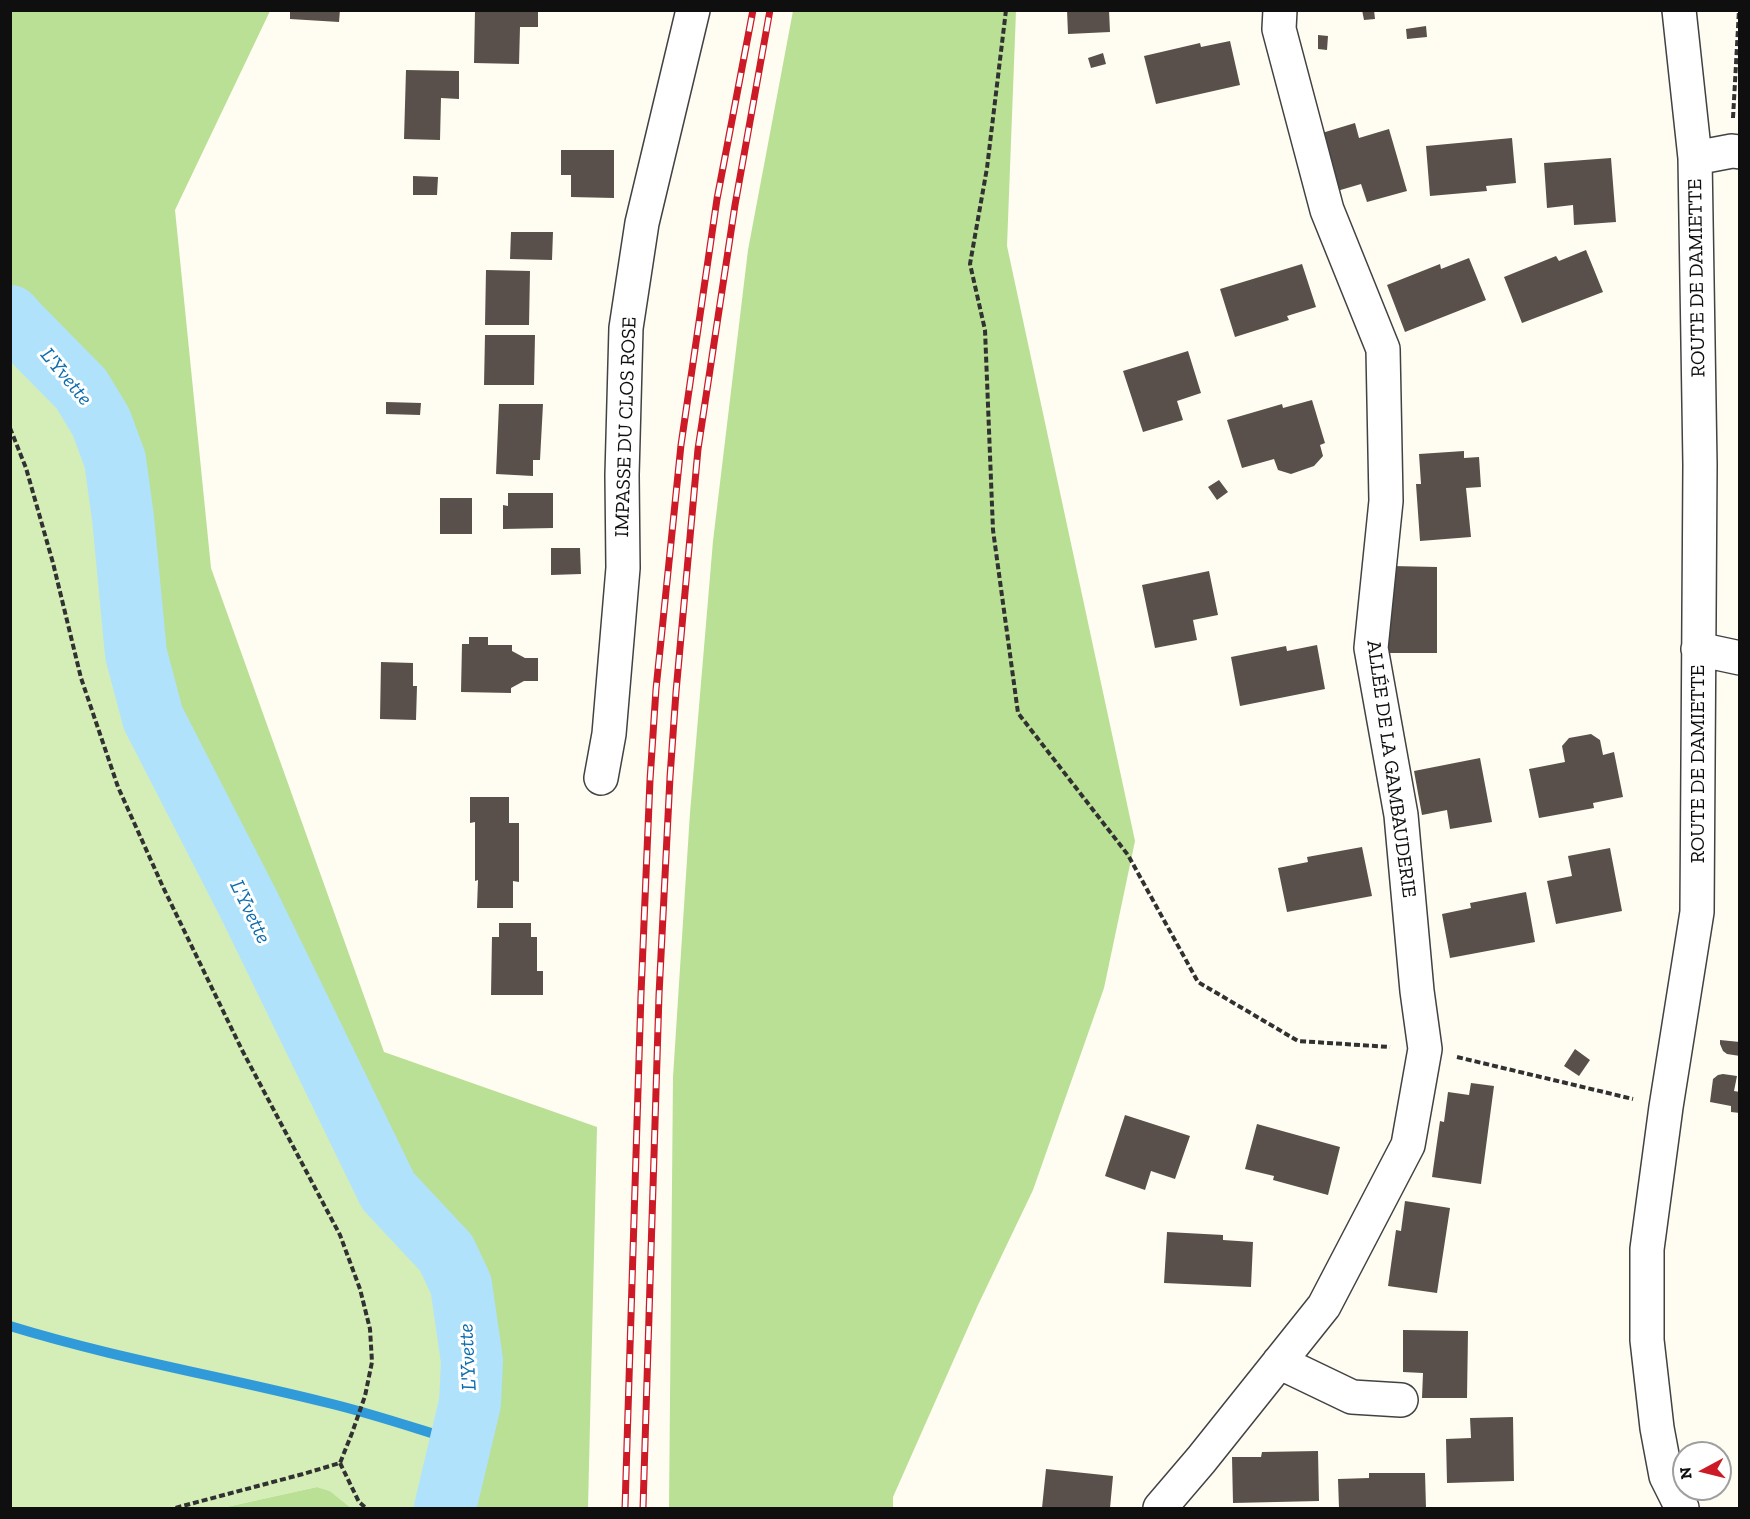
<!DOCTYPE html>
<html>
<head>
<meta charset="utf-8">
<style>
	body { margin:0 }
	#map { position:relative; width:1750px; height:1519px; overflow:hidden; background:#fffcf2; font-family:"Zilla Slab",serif }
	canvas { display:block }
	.frame { position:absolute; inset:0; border:12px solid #0f0f0f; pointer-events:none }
	.north { position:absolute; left:1672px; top:1441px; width:60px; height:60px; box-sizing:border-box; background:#fff; border:2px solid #9f9f9f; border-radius:50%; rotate:263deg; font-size:16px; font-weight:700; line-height:24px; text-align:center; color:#0f0f0f }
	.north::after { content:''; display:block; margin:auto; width:21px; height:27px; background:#cd1a27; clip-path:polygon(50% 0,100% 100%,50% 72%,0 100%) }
</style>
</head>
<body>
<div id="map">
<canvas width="1750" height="1519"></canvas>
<div class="frame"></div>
<div class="north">N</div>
</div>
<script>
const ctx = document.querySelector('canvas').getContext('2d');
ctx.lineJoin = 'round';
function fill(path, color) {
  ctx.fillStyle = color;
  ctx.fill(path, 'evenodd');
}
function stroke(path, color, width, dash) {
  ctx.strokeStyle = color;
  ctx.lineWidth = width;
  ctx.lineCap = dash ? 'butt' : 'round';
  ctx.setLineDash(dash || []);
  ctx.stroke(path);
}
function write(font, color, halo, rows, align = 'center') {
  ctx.font = font + ' "Zilla Slab",serif';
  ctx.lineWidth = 6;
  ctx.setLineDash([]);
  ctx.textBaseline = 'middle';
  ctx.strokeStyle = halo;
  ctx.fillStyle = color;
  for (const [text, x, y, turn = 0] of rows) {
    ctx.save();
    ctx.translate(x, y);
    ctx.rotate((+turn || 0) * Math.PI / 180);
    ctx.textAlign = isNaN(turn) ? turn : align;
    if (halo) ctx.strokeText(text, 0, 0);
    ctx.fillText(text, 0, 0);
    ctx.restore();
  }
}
const green = new Path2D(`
	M10,316l8,9 63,64 20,33 14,38 8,58 13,136 17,64 96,187 139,286 58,62 15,32 11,76 -2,42 -25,105h-94l-21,-17 -13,-4 -95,21h-211z`);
const forest = new Path2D(`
	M11,11h259l-95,199 36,358 173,484 213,75 -9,381h-143l25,-105 2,-42 -11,-76 -15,-32 -58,-62 -139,-286 -96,-187 -17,-64 -21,-194 -14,-38 -20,-33 -63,-64 -7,-9z
	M793,11h223l-9,235 128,595 -31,147 -71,202 -55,115 -85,192v11h-224l4,-431 17,-264 23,-272 35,-291z
	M317,1487l13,4 21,17h-129z`);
const stream = new Path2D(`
	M10,1326c104,32 210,50 314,76 47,11 90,26 136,40`);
const river = new Path2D(`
	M10,316l8,9 63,64 20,33 14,38 8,58 13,136 17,64 96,187 139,286 58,62 15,32 11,76 -2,42 -25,105`);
const building = new Path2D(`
	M290,10h50l-1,12 -49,-3z
	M475,10h63v17h-18l-1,37 -45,-1z
	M1067,10h42l1,22 -42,2z
	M1362,10h12l1,9 -11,1z
	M1426,26l1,11 -20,2 -1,-10z
	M1318,35l10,1 -1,14 -9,-1z
	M1230,41l10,44 -84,19 -12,-48 56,-13 1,4z
	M1103,53l3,11 -15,4 -3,-10z
	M406,70l53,1v28l-18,-1 -1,42 -36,-1z
	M1355,123l4,15 30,-9 18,62 -40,11 -6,-18 -24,7 -15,-58z
	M1512,138l4,45 -30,3 1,5 -57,5 -4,-50z
	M561,150h53v48l-43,-1v-22h-10z
	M1611,158l5,64 -42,3 -1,-20 -26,3 -3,-45z
	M413,176l25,1 -1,18h-24z
	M511,232h42l-1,28 -42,-1z
	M1586,250l17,42 -81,31 -18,-46 52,-21 3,5z
	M1469,258l17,42 -81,32 -18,-47 53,-21 1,5z
	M1302,264l14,43 -29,9 2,4 -54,17 -15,-48z
	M486,270l44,1 -1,54h-44z
	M485,335h50l-1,50h-50z
	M1188,351l13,42 -24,8 6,19 -40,12 -20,-61z
	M1312,400l13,43 -5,2 3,11 -9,10 -23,8 -13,-4 -4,-11 -32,9 -15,-48 55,-16 1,4z
	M386,402l35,1 -1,12 -34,-1z
	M499,404h44l-3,56h-7v16l-37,-2z
	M1464,451v7l15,-1 2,30 -15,1 5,49 -51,4 -4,-57h5l-2,-30z
	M1219,480l9,12 -11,8 -9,-13z
	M508,493h45v35l-50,1v-24l5,1z
	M440,498h32v36h-32z
	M551,548h29l1,26 -30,1z
	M1392,566l45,1v86h-50z
	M1209,571l9,44 -25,5 4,20 -42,8 -13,-63z
	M469,637h19v8h24v6l13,7h13v23h-14l-13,7v5l-50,-1 1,-48h7z
	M1317,645l8,44 -85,17 -9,-49 55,-11 1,5z
	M381,662l32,1v23h4l-1,34 -36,-1z
	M1591,734l9,6 3,15 11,-3 9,45 -30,6 1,5 -55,10 -10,-49 36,-7 -3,-16 7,-8z
	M1480,758l12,64 -42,7 -3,-19 -25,5 -8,-44z
	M470,797h39v26h10v59l-6,-1v27h-36l1,-28 -3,1v-59l-5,1z
	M1362,847l10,49 -85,16 -9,-44 30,-6 -1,-5z
	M1610,848l12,63 -66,13 -9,-43 25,-5 -4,-20z
	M1526,892l9,50 -85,16 -8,-44 29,-6 -1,-5z
	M499,923h32v14h6v34h6v24h-52l1,-58h7z
	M1720,1040l20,2v14l-13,-2 -4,-3 -3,-7z
	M1575,1049l15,11 -11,16 -15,-10z
	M1723,1074l14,2 -3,15 6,1v21l-9,-1v-6l-21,-4 3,-23 5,-4z
	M1471,1083l23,3 -13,98 -49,-7 8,-56 4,1 4,-30 21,3z
	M1125,1115l65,21 -15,43 -24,-8 -6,19 -40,-14z
	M1257,1124l83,23 -12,48 -55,-15 1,-4 -29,-7z
	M1405,1201l45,7 -13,85 -49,-7 8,-56 5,1z
	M1167,1232l56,3v5l30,2 -2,45 -87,-4z
	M1403,1330l65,1 -1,67h-45l1,-25 -20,-1z
	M1513,1417l1,64 -67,2 -1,-44 25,-1 -1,-20z
	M1318,1451l1,50 -86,2 -1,-46h29l1,-5z
	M1046,1469l67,7 -3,32h-68z
	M1369,1473h56l1,35h-87l-1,-29 31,-1z`);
const path = new Path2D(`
	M1006,10l-19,158 -17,96 15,66 8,200 25,183 110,142 70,127 100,59 92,6
	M1733,118l6,-108
	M10,428l16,40 27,95 28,115 37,109 45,100 79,163 98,185 20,54 10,40 2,33 -7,34 -13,37 -12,30 -37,11 -128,34
	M1457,1057l176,42
	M340,1463l19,39 7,6`);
const minor = new Path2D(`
	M1679,10l16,148 5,307 -3,447 -31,195 -19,142v91l10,88 9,48 16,32
	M1695,158l37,-7 8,1
	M1698,649l42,9
	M601,778l8,-44 14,-166 -1,-93 4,-147 16,-105 51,-213
	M1279,1362l73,35 49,3
	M1160,1508l41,-48 123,-154 84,-161 17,-96 -8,-58 -16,-176 -30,-167 15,-147 -3,-152 -56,-139 -48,-181 1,-19`);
const rail = new Path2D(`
	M625,1508l16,-514 9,-214 6,-91 25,-244 36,-246 36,-189
	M643,1508l16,-513 11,-218 6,-85 22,-243 37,-244 35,-195`);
const streetNames = [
	["ROUTE DE DAMIETTE",1697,278,-91],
	["IMPASSE DU CLOS ROSE",626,427,-88],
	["ROUTE DE DAMIETTE",1698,764,-90],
	["ALLÉE DE LA GAMBAUDERIE",1391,769,82]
];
const waterNames = [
	["L'Yvette",66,377,50],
	["L'Yvette",250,912,64],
	["L'Yvette",468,1357,-93]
];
fill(green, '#d5eeb7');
fill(forest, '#b9e095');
stroke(stream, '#319bda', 10);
stroke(river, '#b1e2fc', 62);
fill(building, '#59504b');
stroke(minor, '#424242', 36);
stroke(path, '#313131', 4, [6, 3]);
stroke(minor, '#fff', 33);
stroke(rail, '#cd1a27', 7);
stroke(rail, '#fff', 4.5, [14]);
write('20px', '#0f0f0f', '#fff', streetNames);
write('italic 21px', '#0c6cae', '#fff', waterNames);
</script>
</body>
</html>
